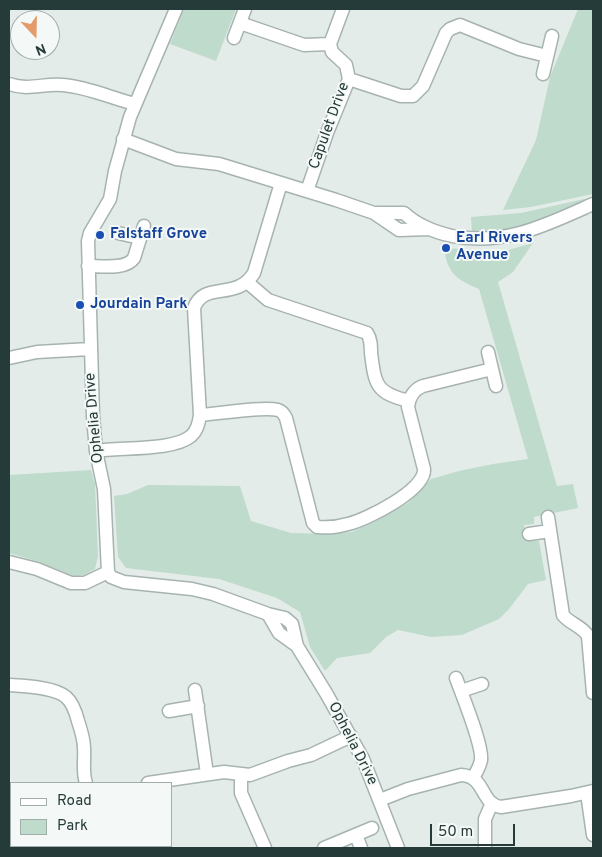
<!DOCTYPE html>
<html>
<head>
<meta charset="utf-8">
<style>
	body { margin:0 }
	#map { position:relative; width:602px; height:857px; overflow:hidden; background:#e4ece9; font-family:Overpass,sans-serif }
	canvas { display:block }
	.frame { position:absolute; inset:0; border:10px solid #253b39; pointer-events:none }
	.legend { position:absolute; left:10px; top:782px; width:162px; height:65px; box-sizing:border-box; background:#f4f9f7; border:1px solid #a1adab; margin:0; padding:6px 9px; list-style:none; font-size:15px; color:#253b39 }
	.legend li { display:flex; align-items:center; gap:10px; height:25px }
	.legend b { width:25px; border:1px solid #a1adab }
	.north { position:absolute; left:10px; top:10px; width:50px; height:50px; box-sizing:border-box; background:#f4f9f7; border:1px solid #a1adab; border-radius:50%; rotate:159deg; font-size:14px; font-weight:700; line-height:20px; text-align:center; color:#253b39 }
	.north::after { content:''; display:block; margin:auto; width:18px; height:22px; background:#e49b69; clip-path:polygon(50% 0,100% 100%,50% 72%,0 100%) }
	.scale { position:absolute; left:430px; top:824px; width:85px; height:22px; box-sizing:border-box; border:2px solid #253b39; border-top:0; padding-left:6px; font-size:15px; line-height:18px; white-space:nowrap; color:#253b39; -webkit-text-stroke:4px #f4f9f7; paint-order:stroke }
</style>
</head>
<body>
<div id="map">
<canvas width="602" height="857"></canvas>
<div class="frame"></div>
<ul class="legend">
<li><b style="height:6px;background:#fff"></b>Road</li>
<li><b style="height:14px;background:#bfdbcb"></b>Park</li>
</ul>
<div class="north">N</div>
<div class="scale">50 m</div>
</div>
<script>
const ctx = document.querySelector('canvas').getContext('2d');
ctx.lineJoin = 'round';
function fill(path, color) {
  ctx.fillStyle = color;
  ctx.fill(path, 'evenodd');
}
function stroke(path, color, width, dash) {
  ctx.strokeStyle = color;
  ctx.lineWidth = width;
  ctx.lineCap = dash ? 'butt' : 'round';
  ctx.setLineDash(dash || []);
  ctx.stroke(path);
}
function write(font, color, halo, rows, align = 'center') {
  ctx.font = font + ' Overpass,sans-serif';
  ctx.lineWidth = 4;
  ctx.setLineDash([]);
  ctx.textBaseline = 'middle';
  ctx.strokeStyle = halo;
  ctx.fillStyle = color;
  for (const [text, x, y, turn = 0] of rows) {
    ctx.save();
    ctx.translate(x, y);
    ctx.rotate((+turn || 0) * Math.PI / 180);
    ctx.textAlign = isNaN(turn) ? turn : align;
    if (halo) ctx.strokeText(text, 0, 0);
    ctx.fillText(text, 0, 0);
    ctx.restore();
  }
}
const green = new Path2D(`
	M184,9h52l-20,52 -46,-17z
	M578,9h15v185l-62,13 -28,3 33,-70 14,-63z
	M589,198v2l-40,18 -45,14 -32,1 -1,-16 50,-4z
	M533,243l-20,29 -15,10 59,204 16,-2 5,24 -44,9v7l-10,1 3,16h12l7,39 -18,4 -19,25 -10,10 -37,16 -31,2 -33,-7 -12,7 -16,16 -33,5 -12,13 -15,-24 -10,-35 -23,-14 -58,-19 -93,-11 -8,-11 -4,-61 13,-2 21,-9 92,1 11,35 40,12 39,1 22,-2 28,-13 28,-16 23,-24 28,-8 34,-7 35,-5 -49,-170c-22,-9 -32,-16 -35,-41l61,3z
	M91,470l4,14 3,72 -3,13 -11,6 -10,1 -34,-14 -31,-9v-78z`);
const street = new Path2D(`
	M176,9l-46,108 -15,54 -5,28 -20,34 -2,8 5,175 3,35 8,38 4,83 3,5 13,5 68,7 21,5 55,20 17,4 7,6 5,22 29,47 37,66 35,89
	M240,23l64,22 26,-1
	M234,38l11,-29
	M543,74l9,-38
	M349,79l52,17h12l10,-10 23,-53 4,-4 10,-4 59,24 28,7
	M9,84c21,7 34,-1 54,1 25,2 48,13 72,19
	M123,139l53,20 43,5 117,36 38,13 25,17 29,-1
	M307,191l20,-58 22,-54 -3,-14 -14,-13 -2,-8 13,-35
	M377,213h27c14,13 30,19 48,23 53,10 94,-11 141,-32
	M118,233l22,5
	M88,266c13,0 38,4 46,-8l10,-32
	M247,282l21,18 99,33c4,6 4,13 4,20 4,32 5,40 38,48
	M488,352l8,34
	M9,358l28,-6 53,-3
	M200,415c16,-1 64,-9 78,-5 4,1 6,4 8,8l27,105 4,4c11,1 21,0 31,-3 18,-4 78,-34 76,-55l-16,-62c1,-9 6,-18 15,-21l69,-17
	M96,451c24,-4 78,0 95,-15 6,-5 8,-13 9,-21l-6,-107c10,-28 42,-6 60,-35l27,-90
	M548,517l15,98c7,9 19,11 25,21l5,57
	M529,534l21,-3
	M9,562l28,7 34,14h14l23,-11
	M268,614l11,19 18,13
	M456,678c6,17 27,67 25,82 -1,6 -5,13 -8,18
	M9,685c15,1 46,2 57,12 7,6 10,16 12,24 3,9 6,18 6,27 1,12 -2,24 2,35
	M195,690l12,84
	M461,691l21,-7
	M169,711l29,-5
	M241,775v18l24,55
	M148,783l76,-11 26,3 38,-14 23,-6 40,-19
	M587,793l6,42
	M380,800l28,-11 53,-14c25,1 19,29 40,32l70,-11 22,-5
	M9,808l2,-4
	M356,835l5,13
	M126,846l1,2
	M324,848l48,-20
	M485,848v-29l7,-16`);
const markers = [
	[100,235,5,"#1a4fb4"],
	[446,248,5,"#1a4fb4"],
	[80,305,5,"#1a4fb4"]
];
const streetNames = [
	["Capulet Drive",330,126,-70],
	["Ophelia Drive",95,418,-95],
	["Ophelia Drive",352,744,63]
];
const transitNames = [
	["Falstaff Grove",110,235],
	["Earl Rivers",456,239],
	["Avenue",456,256],
	["Jourdain Park",90,305]
];
fill(green, '#bfdbcb');
stroke(street, '#a7b3b1', 15);
stroke(street, '#fff', 12);
for (const [x, y, r, color] of markers) {
  const dot = new Path2D();
  dot.arc(x, y, r, 0, 2 * Math.PI);
  ctx.fillStyle = color;
  ctx.fill(dot);
  stroke(dot, '#f4f9f7', 2);
}
write('15px', '#253b39', '#f4f9f7', streetNames);
write('bold 15px', '#164399', '#f4f9f7', transitNames, 'left');
</script>
</body>
</html>
